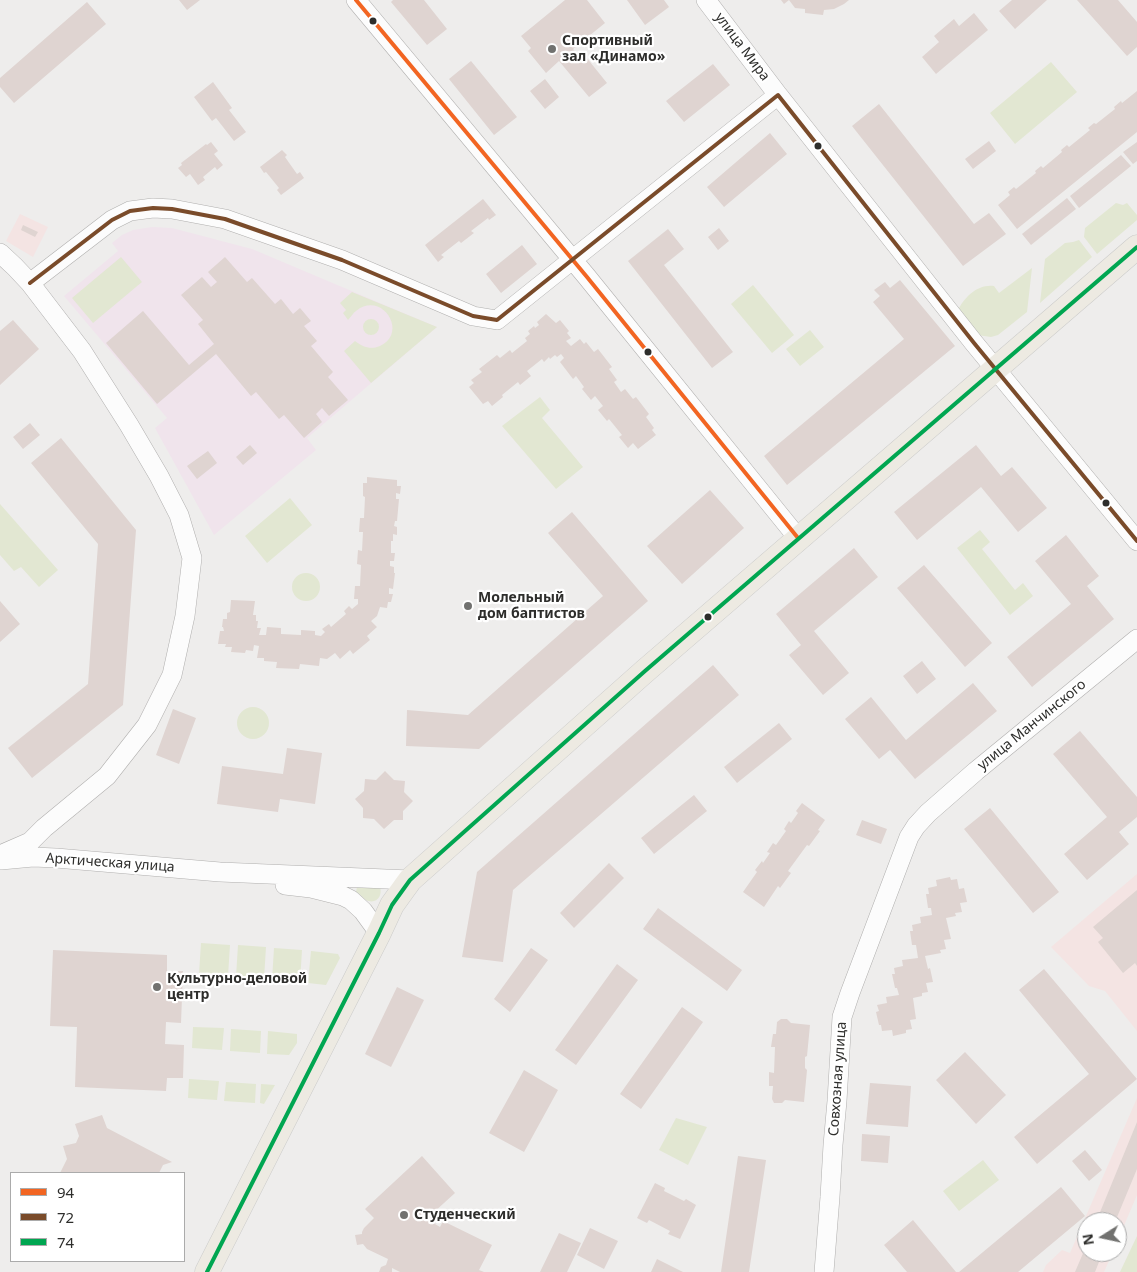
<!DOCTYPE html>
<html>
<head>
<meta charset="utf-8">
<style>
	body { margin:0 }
	#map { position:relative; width:1137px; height:1272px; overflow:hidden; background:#eeedec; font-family:"Noto Sans",sans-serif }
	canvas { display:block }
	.legend { position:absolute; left:10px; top:1172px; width:175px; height:90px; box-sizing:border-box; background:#fff; border:1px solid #ababab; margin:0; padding:6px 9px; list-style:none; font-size:15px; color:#2e2e2c }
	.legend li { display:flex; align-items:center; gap:10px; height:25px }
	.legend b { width:25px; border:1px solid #ababab }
	.north { position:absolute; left:1077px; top:1212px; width:50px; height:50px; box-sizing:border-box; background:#fff; border:1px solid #ababab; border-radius:50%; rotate:260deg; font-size:14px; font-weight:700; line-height:20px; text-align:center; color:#2e2e2c }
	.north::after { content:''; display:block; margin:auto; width:18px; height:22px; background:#71716f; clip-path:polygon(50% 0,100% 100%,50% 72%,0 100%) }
</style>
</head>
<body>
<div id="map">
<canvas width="1137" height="1272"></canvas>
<ul class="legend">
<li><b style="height:6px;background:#f26522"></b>94</li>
<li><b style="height:6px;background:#7a4b2a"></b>72</li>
<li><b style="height:6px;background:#00a651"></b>74</li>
</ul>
<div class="north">N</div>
</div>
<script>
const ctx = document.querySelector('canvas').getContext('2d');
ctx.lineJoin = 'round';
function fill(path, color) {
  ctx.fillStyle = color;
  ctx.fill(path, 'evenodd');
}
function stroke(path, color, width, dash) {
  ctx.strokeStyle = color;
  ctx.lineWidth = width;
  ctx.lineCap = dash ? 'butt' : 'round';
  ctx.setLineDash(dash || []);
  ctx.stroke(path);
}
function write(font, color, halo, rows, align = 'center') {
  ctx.font = font + ' "Noto Sans",sans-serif';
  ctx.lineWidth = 4.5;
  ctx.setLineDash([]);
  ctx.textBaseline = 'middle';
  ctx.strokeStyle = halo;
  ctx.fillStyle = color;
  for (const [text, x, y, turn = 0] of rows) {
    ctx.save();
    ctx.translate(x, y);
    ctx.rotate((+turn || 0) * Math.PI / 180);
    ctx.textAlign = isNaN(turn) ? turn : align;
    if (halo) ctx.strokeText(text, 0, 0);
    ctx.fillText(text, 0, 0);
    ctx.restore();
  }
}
const industrial = new Path2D(`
	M20,214l28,13 -15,30 -27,-16z
	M1137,874v157l-32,-40 -16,-5 -38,-39z
	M1137,1098v97l-20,47v-20h-30v30h26l-9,20h-61l3,-7 16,-15 8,3z`);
const education = new Path2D(`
	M152,227l20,1 80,21 185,78 -130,111 9,12 -102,85 -59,-107 12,-10 -103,-122 54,-45 -6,-8 10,-8 11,-5z`);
const green = new Path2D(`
	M1051,62l26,30 -62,52 -25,-31z
	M1116,203l7,2 4,-2 10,12v5l-40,34 -13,-17 1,-9z
	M1079,240l13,17 -52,46 5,-44 20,-16 8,-1z
	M121,257l21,25 -49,41 -21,-25z
	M1032,268l-5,44 -29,23 -7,2 -14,-2 -17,-20 -1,-7c7,-12 19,-24 35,-22l5,7z
	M753,285l41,50 -22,18 -41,-49z
	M352,292l85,35 -66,56 -27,-32 11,-10c8,6 15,9 25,5 29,-13 2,-56 -24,-35 -3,2 -5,6 -8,9l-5,-7 3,-3 -6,-7z
	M363 327a8 8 0 1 1 16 0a8 8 0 1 1-16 0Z
	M810,330l14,17 -24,19 -14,-17z
	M540,397l10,13 -8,8 41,49 -27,22 -54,-63z
	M290,498l22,27 -45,38 -22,-27z
	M0,504l58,66 -19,17 -18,-20 -7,4 -14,-16z
	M980,530l10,12 -8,7 33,41 8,-7 10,13 -23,19 -53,-67z
	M292 587a14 14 0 1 1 28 0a14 14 0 1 1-28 0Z
	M237 723a16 16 0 1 1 32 0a16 16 0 1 1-32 0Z
	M358,882l22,5c3,9 -4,18 -14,13 -3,-2 -6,-6 -10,-8z
	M201,943l29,2 -2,31 -29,-2z
	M238,945l28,2 -2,32 -28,-2z
	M274,948l28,2 -2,32 -28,-2z
	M311,951l27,3 2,4 -14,27 -18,-2z
	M193,1027l31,1 -2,22 -30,-2z
	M231,1029l30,2 -1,22 -30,-2z
	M268,1031l29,3v9l-8,12 -22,-1z
	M189,1079l30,2 -2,19 -29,-2z
	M226,1082l30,2 -1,19 -31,-2z
	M261,1084l14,1 -11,19 -4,-1z
	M676,1118l31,9 -19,38 -29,-15z
	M983,1160l16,20 -40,31 -16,-20z
	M1137,1236v36h-17z`);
const building = new Path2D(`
	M179,0h21l-13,10z
	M393,0h31l23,29 -20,16 -36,-43z
	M565,0h22l18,23 -32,26 10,12 3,-4 21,26 -18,14 -30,-36 -13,12 -18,-22 3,-3 -10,-12z
	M627,0h37l5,7 -24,18z
	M781,0h68l-5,4 -10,5 -10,1 -1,5 -18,-2v-4l-10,-1 -6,-8 -5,4z
	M1012,0h35l-32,29 -16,-18z
	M1077,0h41l19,22v25l-10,9z
	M87,2l19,22 -92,79 -14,-16v-9z
	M974,13l14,17 -52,44 -14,-17 17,-15 -5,-6 20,-17 5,7z
	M471,61l46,56 -23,18 -45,-56z
	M713,64l17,21 -46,37 -18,-21z
	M545,79l14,18 -14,12 -15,-18z
	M213,82l19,26 -3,2 17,22 -12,9 -18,-23 -4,3 -18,-24z
	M1137,91v41l-120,97 -19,-24 12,-10 -2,-3 6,-5 2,2 20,-16 -1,-2 6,-5 2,2 19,-16 -1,-2 6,-5 2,2 21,-17 -2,-2 6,-5 2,1 19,-15 -1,-2 7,-6 1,2z
	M879,104l95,120 15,-11 17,21 -43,32 -111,-140z
	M770,133l17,21 -63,53 -17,-20z
	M989,141l7,10 -23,18 -8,-10z
	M211,142l7,9 -4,3 9,11 -6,5 -2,-3 -12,10 2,3 -7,5 -8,-11 -4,3 -8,-9 4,-3 -1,-2 25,-19 1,1z
	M1137,142v19l-4,3 -10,-12z
	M282,150l5,5 -2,2 12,17 3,-2 4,6 -23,17 -4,-5 2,-2 -13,-16 -2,1 -4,-6z
	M1121,155l10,11 -52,42 -9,-12z
	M1067,198l9,11 -45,36 -9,-11z
	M483,199l13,16 -7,5 -1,-2 -17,13 3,2 -13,10 -2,-2 -18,14 3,2 -6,5 -13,-17z
	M23,225l15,7 -3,5 -14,-7z
	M719,228l10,13 -11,9 -10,-13z
	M668,229l16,20 -20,16 69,87 -21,16 -84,-107z
	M522,245l15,19 -36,29 -15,-19z
	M225,257l22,25 5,-4 23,26 6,-5 12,15 7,-6 11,13 -7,5 13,15 -6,5 22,26 -5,5 20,23 -19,16 -7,-8 -6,6 6,8 -18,16 -20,-23 -5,4 -23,-27 -5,4 -35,-42 -59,50 -51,-61 37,-32 46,54 25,-21 -16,-20 5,-4 -22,-25 21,-18 9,10 6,-5 -9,-10z
	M900,280l55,66 -168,139 -23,-29 140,-117 -31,-37 7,-6 -6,-6 11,-8 5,6z
	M546,314l10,9 4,-3 9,11 -2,2 4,5 -5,3 5,5 9,-7 4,5 2,-2 8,10 4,-3 14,18 -3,2 8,11 -3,2 7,10 4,-3 8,10 3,-2 13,17 -3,3 8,11 -2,2 4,5 -18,14 -5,-6 -5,5 -9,-11 3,-2 -13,-16 -2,2 -9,-11 5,-4 -8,-10 -4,4 -9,-11 2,-2 -8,-11 -3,3 -13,-17 4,-4 -3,-4 -4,3 -2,-2 -5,4 -1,-2 -5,5 -2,-3 -15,12 4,5 -11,9 -2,-3 -16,13 1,2 -11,9 -4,-5 -5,3 -14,-17 5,-4 -3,-3 11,-8 -3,-3 18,-14 3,3 10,-8 2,3 15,-12 -2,-3 5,-4 -2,-3 6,-5 1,2 4,-3 -2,-3z
	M13,320l26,29 -39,36v-54z
	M30,423l10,12 -17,14 -10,-12z
	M61,438l75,92 -13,175 -91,73 -24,-30 80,-64 10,-140 -67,-81z
	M250,445l7,8 -14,12 -7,-8z
	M976,445l25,31 11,-9 35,41 -29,24 -37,-45 -64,53 -23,-28z
	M208,451l9,12 -20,16 -10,-13z
	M367,477l30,3v6h4l-1,8 -4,-1v6h3l-2,22h-2l-1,5 3,1v8l-4,-1v7h-2v12h4l-1,8h-4v5l4,1v6h1l-2,16 -4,-1v6h4l-2,8h-3l-1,6 -7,-1 -3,9 -6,5 6,6 -10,9 3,4 -17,14 -3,-4 -10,9 -5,-6 -8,6 -7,-1 -1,8 -19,-2 -1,5 -23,-1 1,-6 -13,-1v-3h-7l2,-12 -5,-1 -1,6 -7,-1 -1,3 -14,-1 1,-5h-7l1,-3h-8l2,-13h4l-1,-4h-1l1,-8h4v-6l3,-1 1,-12 24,1 -2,14h3v6h2l-1,7h4l-2,7h7l1,-8 14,1v6l20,1v-5l14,1v4l6,1 4,-4 -3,-3 7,-5 2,3 15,-13 -2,-3 5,-5 3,3 6,-5v-5h-4l1,-13h5l1,-21 -4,-1 1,-14 4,1 1,-19h-4l1,-14h4l1,-21 -2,-1v-13h4z
	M710,490l34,38 -62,56 -35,-38z
	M572,512l76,89 -169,148 -73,-3 1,-36 61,5 135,-119 -55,-63z
	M1066,535l33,41 -12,10 27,33 -82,68 -25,-30 64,-53 -36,-43z
	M854,548l24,29 -64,54 35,42 -26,22 -34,-40 12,-10 -25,-31z
	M924,565l68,78 -27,24 -68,-79z
	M0,601l20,23 -20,18z
	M922,661l14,18 -19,15 -14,-18z
	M713,665l26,30 -226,195 -10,72 -41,-5 15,-85z
	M973,683l24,28 -82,68 -25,-29 -11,9 -34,-40 26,-22 35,43z
	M173,709l23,9 -17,46 -23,-9z
	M779,723l13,16 -55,44 -13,-16z
	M1080,731l57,66v20l-18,15 10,12 -42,36 -23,-26 43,-37 -54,-63z
	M287,748l35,5 -7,51 -35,-5 -2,13 -61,-8 5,-38 61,8z
	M385,771l9,9 11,1 -1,11 9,9 -10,10v9h-9l-10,9 -10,-10 -11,-1v-10l-8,-9 9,-8 1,-12 11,1z
	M694,795l13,16 -53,43 -13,-16z
	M802,803l23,17 -7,10 2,1 -11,15 -2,-1 -19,26 3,2 -11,15 -2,-2 -14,21 -21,-15 14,-20 -2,-2 7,-9 1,2 7,-10 -3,-1 6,-9 3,2 10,-14 -2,-2 5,-8 2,2 7,-10 -2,-2z
	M990,808l69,84 -26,21 -69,-84z
	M862,820l25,9 -6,15 -25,-9z
	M609,863l15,15 -50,50 -14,-15z
	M950,877l1,3 6,-1 2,10 5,-1 3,14 -7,1 2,9 -7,1 1,3 -10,2 5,21 -7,1 2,9 -6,1 1,3 -16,3 3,13 2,-1 3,14 -7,1 2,9 -6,1v3l-9,2 3,21 -6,1 2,9 -6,1v3l-13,3 -1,-6 -10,1 -1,-6h-2l-3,-13 3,-1 -2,-6 10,-2 -1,-6 13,-2 -2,-7h-2l-3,-14h3l-1,-6 9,-2 -1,-6 16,-2 -2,-13h-4l-2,-14h3l-1,-6 9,-2 -1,-6 12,-2 -1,-7h-3l-2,-14h3l-1,-6 9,-2 -1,-6z
	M1137,890v76l-2,-3 -12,10 -25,-31 5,-4 -10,-11z
	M658,908l84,62 -15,21 -84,-62z
	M531,948l17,12 -38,52 -16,-13z
	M53,950l114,5v16h16l-2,52 -15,-1 -1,22 19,1 -1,33h-16l-1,13 -91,-4 2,-60 -27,-1z
	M617,964l21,16 -62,85 -21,-15z
	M1044,969l93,110 -100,85 -23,-27 75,-63 -70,-84z
	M397,987l27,13 -33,67 -26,-13z
	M682,1007l21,15 -62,87 -21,-15z
	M781,1019h6l4,4 19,2 -3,31 -2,1v11l2,2 -3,32 -19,-2 -3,3h-8l-2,-4 1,-13h-4v-14l5,1 1,-26h-4l2,-13h3l1,-12z
	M965,1052l41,43 -30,29 -40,-44z
	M524,1070l34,20 -34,62 -35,-19z
	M870,1083l41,3 -3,41 -42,-3z
	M102,1115l5,13 65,34 -9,3 -4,8h-99l7,-14 -4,-13 13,-3 3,-7 -4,-12z
	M1137,1122v47l-22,53h-19z
	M862,1134l28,2 -2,27 -27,-2z
	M1085,1150l17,20 -13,11 -17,-20z
	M422,1156l33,37 -22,20 5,5 -3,6 5,3 3,-6 49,24 -13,25 5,2h-84l-8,-4v4h-13l2,-5 5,-2 2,-6 -21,-10 -4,-5 -6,1 -2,-10 7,-1v-2l2,-4 10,-10 -9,-9z
	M738,1156l28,4 -17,112h-28z
	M655,1183l10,5 -1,3 20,10 2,-2 10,6 -16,34 -12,-5 2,-3 -21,-11 -2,3 -10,-5z
	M1061,1187l24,29 -67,56h-59z
	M913,1220l43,52h-49l-23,-27z
	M590,1228l28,13 -14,28 -27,-14z
	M559,1233l22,10 -14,29h-27z
	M1087,1244v8h16l-8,20h-20z
	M657,1259l26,13h-32z`);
const minor = new Path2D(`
	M356,0l231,277 211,261
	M706,0l72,95
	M0,253l15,14 15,16 52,68 47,74 30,51 20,39 13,43 -7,58 -13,59 -25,50 -40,51 -63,52 -14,14 -30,13
	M30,283l82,-63 18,-9 23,-3 19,1 53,10 117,41 131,56 24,4 281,-225 196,248 163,198
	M1,860l32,-3 23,1 164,14 190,8
	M285,885l26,3 32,8 8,4 12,11 16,22
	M824,1272l6,-75 3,-52 4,-44 5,-84 8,-24 59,-156 7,-11 12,-13 48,-42 161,-132`);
const major = new Path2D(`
	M207,1272l172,-339 13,-28 18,-25 235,-209 492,-424`);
const bus1 = new Path2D(`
	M356,0l231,277 211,261`);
const bus2 = new Path2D(`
	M30,283l82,-63 18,-9 23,-3 19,1 53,10 117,41 131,56 24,4 281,-225 196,248 163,198`);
const bus3 = new Path2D(`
	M207,1272l172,-339 13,-28 18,-25 235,-209 492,-424`);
const markers = [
	[373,21,4.5,"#2e2e2c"],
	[552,49,5,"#71716f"],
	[818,146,4.5,"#2e2e2c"],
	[648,352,4.5,"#2e2e2c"],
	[1106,503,4.5,"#2e2e2c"],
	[468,606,5,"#71716f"],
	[708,617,4.5,"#2e2e2c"],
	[157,987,5,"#71716f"],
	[404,1215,5,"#71716f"]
];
const poiNames = [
	["Спортивный",562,41],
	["зал «Динамо»",562,57],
	["Молельный",478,598],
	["дом баптистов",478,614],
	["Культурно-деловой",167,979],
	["центр",167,995],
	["Студенческий",414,1215]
];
const streetNames = [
	["улица Мира",742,47,53],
	["улица Манчинского",1032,725,-39],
	["Арктическая улица",110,863,4],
	["Совхозная улица",838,1079,-86]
];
fill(industrial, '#f4e4e3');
fill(education, '#f0e4ec');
fill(green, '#e2e7d2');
fill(building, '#dfd4d1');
stroke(minor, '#b0afae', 20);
stroke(major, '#cbcbca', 25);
stroke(minor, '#fcfcfc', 19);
stroke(major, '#edeae2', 24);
stroke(bus1, '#f26522', 4);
stroke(bus2, '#7a4b2a', 4);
stroke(bus3, '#00a651', 4);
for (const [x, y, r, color] of markers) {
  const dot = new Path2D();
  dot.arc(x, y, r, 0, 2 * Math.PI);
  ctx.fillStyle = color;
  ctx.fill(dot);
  stroke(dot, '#fff', 2);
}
write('bold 14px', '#2e2e2c', '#fff', poiNames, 'left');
write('14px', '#2e2e2c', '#fff', streetNames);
</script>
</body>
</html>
